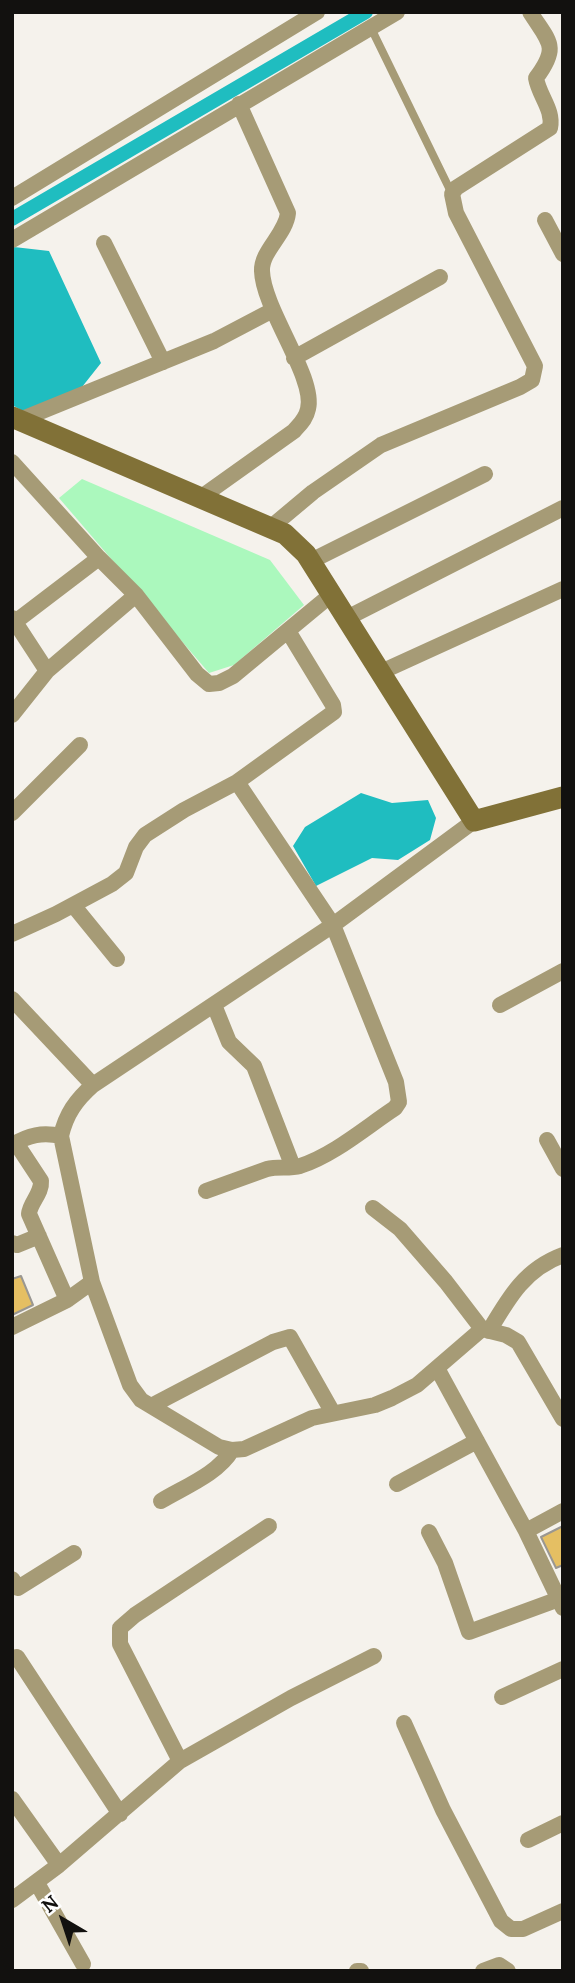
<!DOCTYPE html>
<html>
<head>
<meta charset="utf-8">
<style>
	body { margin:0 }
	#map { position:relative; width:575px; height:1983px; overflow:hidden; background:#f5f2ec; font-family:Lora,serif }
	canvas { display:block }
	.frame { position:absolute; inset:0; border:14px solid #12110f; pointer-events:none }
	.north { position:absolute; left:28px; top:1885px; width:70px; height:70px; -webkit-text-stroke:5px #fff; paint-order:stroke; rotate:321deg; font-size:19px; font-weight:700; line-height:28px; text-align:center; color:#12110f }
	.north::after { content:''; display:block; margin:auto; width:24px; height:32px; background:#12110f; clip-path:polygon(50% 0,100% 100%,50% 72%,0 100%) }
</style>
</head>
<body>
<div id="map">
<canvas width="575" height="1983"></canvas>
<div class="frame"></div>
<div class="north">N</div>
</div>
<script>
const ctx = document.querySelector('canvas').getContext('2d');
ctx.lineJoin = 'round';
function fill(path, color) {
  ctx.fillStyle = color;
  ctx.fill(path, 'evenodd');
}
function stroke(path, color, width, dash) {
  ctx.strokeStyle = color;
  ctx.lineWidth = width;
  ctx.lineCap = dash ? 'butt' : 'round';
  ctx.setLineDash(dash || []);
  ctx.stroke(path);
}
const green = new Path2D(`
	M82,479l188,81 34,45 -70,60 -25,8 -150,-175z`);
const water = new Path2D(`
	M14,247l35,4 52,112 -19,24 -57,25 -13,-7z
	M361,793l31,10 36,-3 8,18 -6,22 -32,20 -26,-2 -56,28 -23,-40 12,-19z`);
const canal = new Path2D(`
	M12,219l354,-207`);
const building = new Path2D(`
	M21,1276l12,29 -21,10v-36z
	M563,1526v39l-7,3 -15,-31z`);
const lane = new Path2D(`
	M371,28l81,166`);
const street = new Path2D(`
	M12,198l305,-186
	M545,220l18,34
	M12,240l385,-228
	M104,243l59,119
	M294,358l146,-81
	M20,420l194,-79 59,-31
	M12,462l87,96 -84,64 -3,-4
	M200,498l94,-67c6,-7 12,-12 14,-22 8,-31 -45,-100 -46,-138 -1,-20 24,-37 26,-58l-49,-109
	M270,528l43,-36 68,-47 139,-58 12,-7 3,-14 -79,-153 -4,-19 4,-6 94,-60c4,-18 -11,-32 -14,-50 24,-32 13,-36 -6,-66
	M99,558l37,37 61,79 12,10 10,-1 14,-7 99,-82
	M311,561l174,-87
	M347,618l216,-110
	M15,622l32,49 89,-76
	M381,672l182,-83
	M12,715l35,-44
	M12,813l68,-68
	M474,821l-141,104 -240,160c-17,15 -27,29 -32,51l31,146 38,103 11,15 78,47 13,3 12,-1 68,-31 63,-13 17,-7 25,-13 65,-56
	M73,905l44,54
	M12,934l44,-20 56,-30 14,-11 10,-26 9,-12 39,-25 53,-28 97,-70 -1,-7 -45,-74
	M12,999l81,86
	M214,1005l15,37 25,24 39,101
	M500,1005l63,-34
	M547,1140l16,29
	M16,1143l25,38c1,13 -11,21 -12,33l38,86
	M12,1145c17,-10 30,-13 49,-9
	M206,1191l61,-22c11,-3 22,0 33,-3 34,-11 66,-39 95,-58l4,-6 -3,-20 -63,-157 -96,-143
	M373,1208l27,21 46,53 36,47 24,6 12,7 45,77
	M12,1243l5,2 22,-9
	M12,1327l55,-27 25,-18
	M489,1331c20,-34 36,-62 74,-76
	M437,1368l89,163 37,-20
	M151,1406l122,-64 17,-5 43,76
	M397,1484l80,-43
	M161,1501c23,-14 57,-27 71,-51
	M526,1531l37,77
	M429,1532l16,31 24,69 90,-33
	M12,1579l6,9 56,-35
	M17,1657l103,157
	M502,1697l61,-28
	M404,1723l39,87 58,111 10,8h12l40,-18
	M180,1761l-60,-117v-16l15,-13 134,-89
	M12,1799l47,66 -47,35
	M528,1840l35,-17
	M59,1865l121,-104 111,-63 83,-42
	M37,1883l46,81
	M357,1971h4
	M483,1971l16,-6 9,6`);
const secondary = new Path2D(`
	M12,417l273,117 21,20 168,267 89,-24`);
fill(green, '#abf8bd');
fill(water, '#1fbdc0');
stroke(canal, '#1fbdc0', 14);
fill(building, '#e5bf63');
stroke(building, '#9a9791', 2);
stroke(lane, '#a69b76', 8);
stroke(street, '#a69b76', 16);
stroke(secondary, '#817137', 21);
</script>
</body>
</html>
